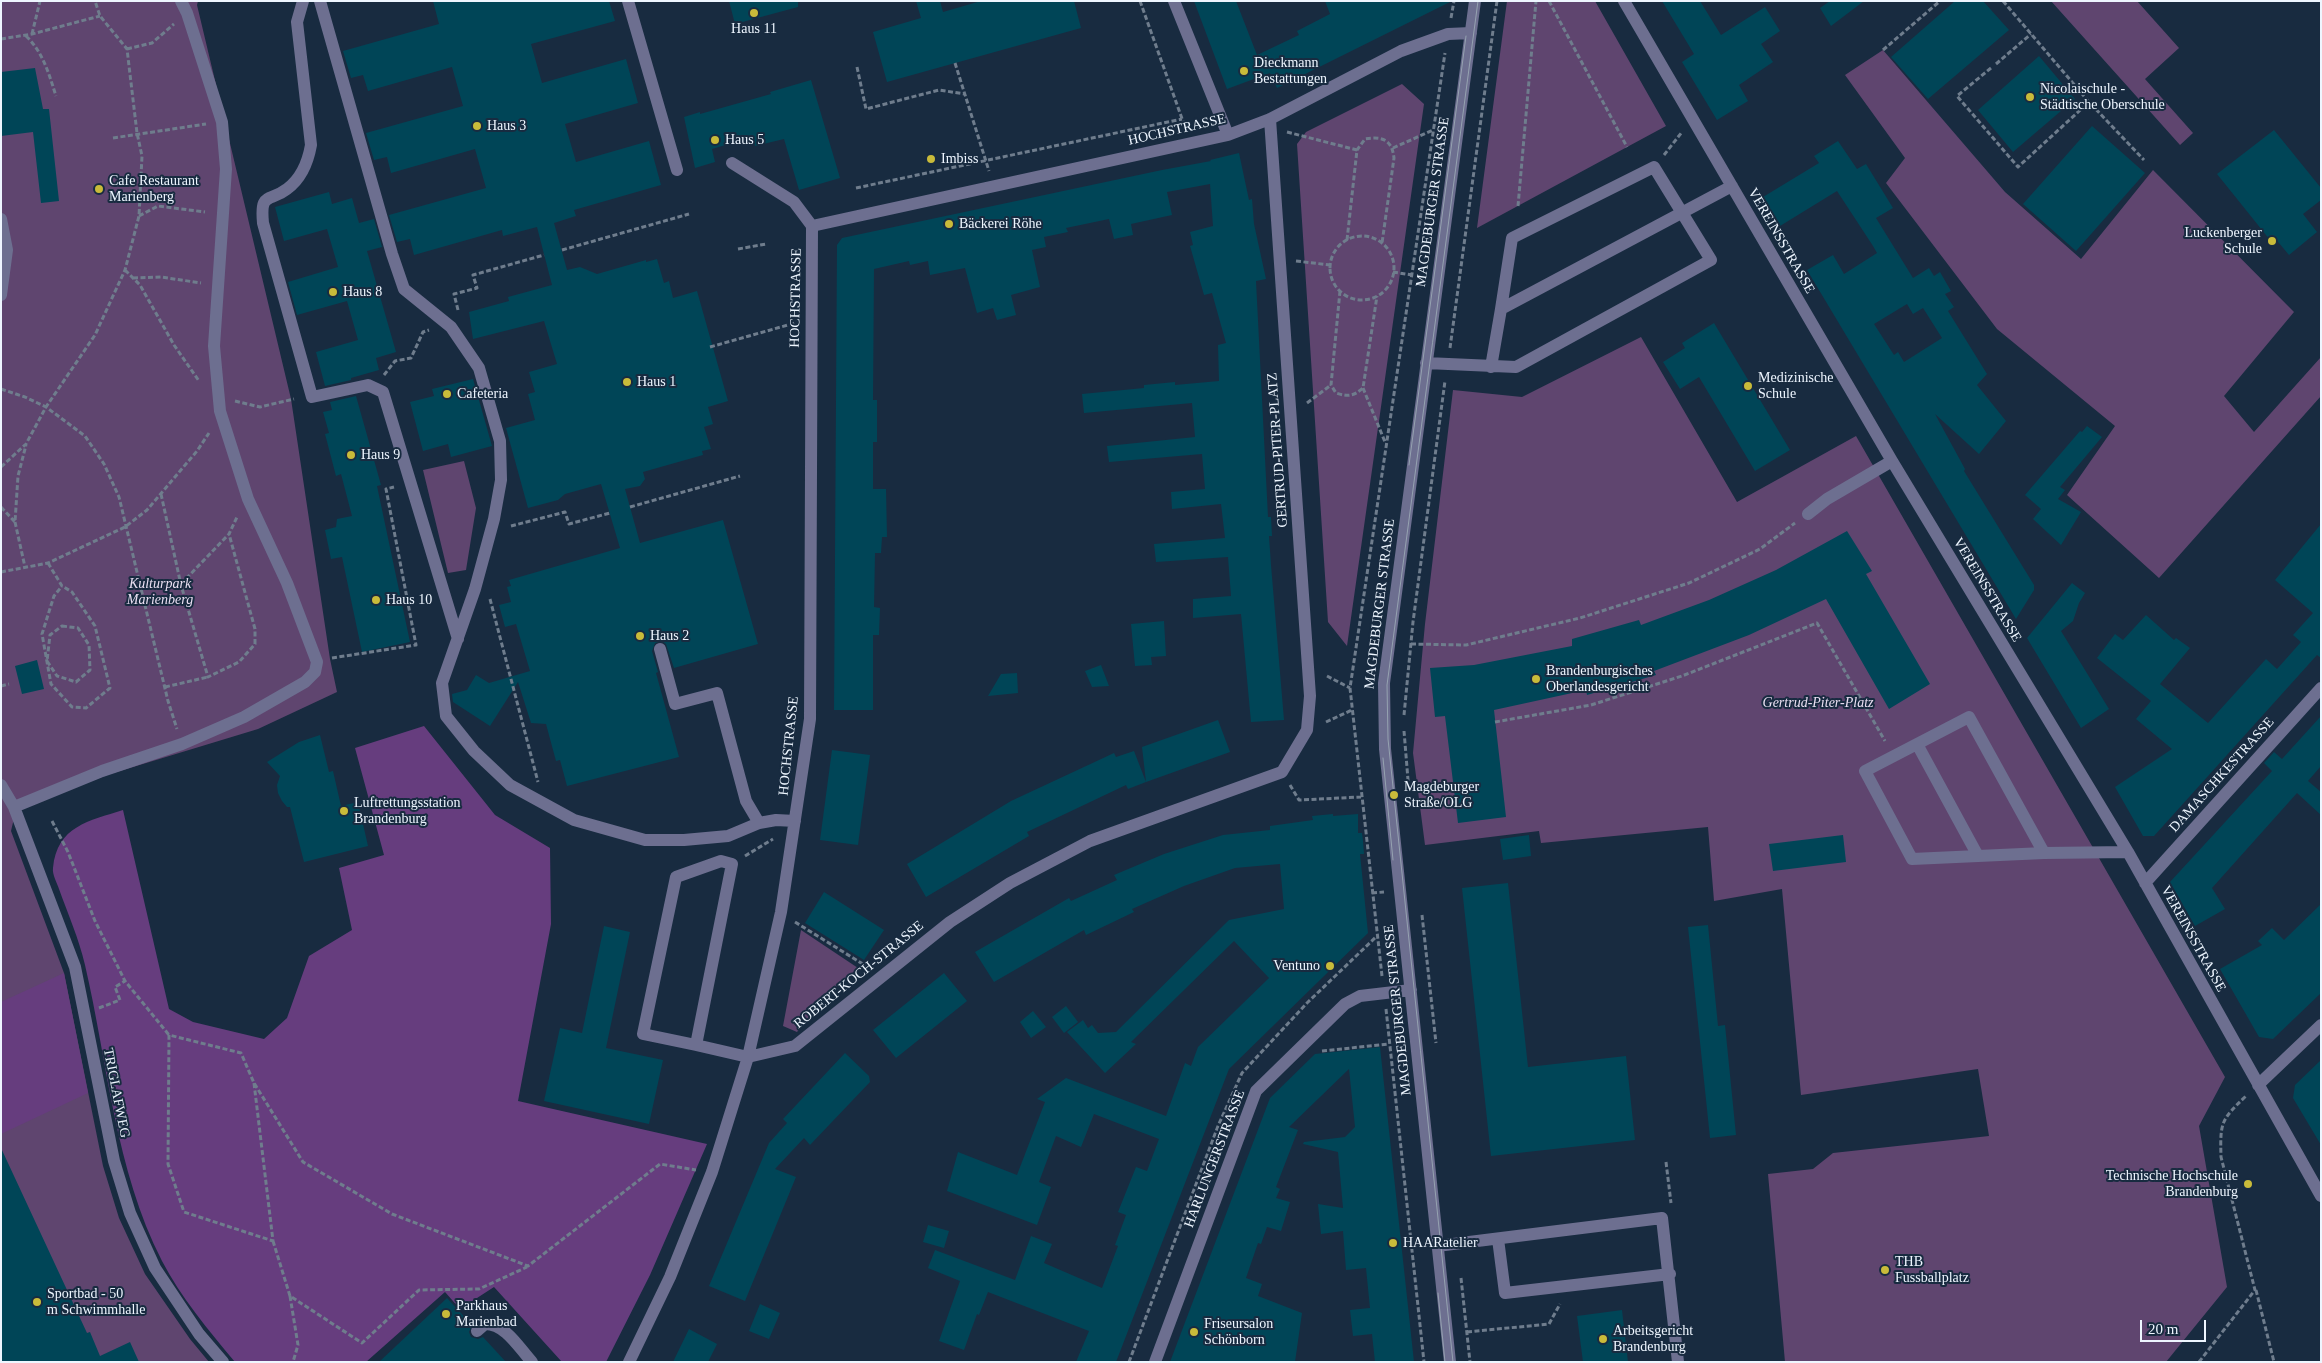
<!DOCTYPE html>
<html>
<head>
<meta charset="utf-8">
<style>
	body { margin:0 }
	#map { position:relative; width:2322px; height:1363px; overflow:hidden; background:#182b40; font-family:Georgia,serif }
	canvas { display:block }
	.frame { position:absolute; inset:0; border:2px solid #eef6ff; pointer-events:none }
	.scale { position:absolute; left:2140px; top:1320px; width:66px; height:22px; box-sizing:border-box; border:2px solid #eef6ff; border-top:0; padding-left:6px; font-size:15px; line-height:18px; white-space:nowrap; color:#eef6ff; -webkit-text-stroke:4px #182b40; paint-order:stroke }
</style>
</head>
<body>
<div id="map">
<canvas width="2322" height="1363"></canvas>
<div class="frame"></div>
<div class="scale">20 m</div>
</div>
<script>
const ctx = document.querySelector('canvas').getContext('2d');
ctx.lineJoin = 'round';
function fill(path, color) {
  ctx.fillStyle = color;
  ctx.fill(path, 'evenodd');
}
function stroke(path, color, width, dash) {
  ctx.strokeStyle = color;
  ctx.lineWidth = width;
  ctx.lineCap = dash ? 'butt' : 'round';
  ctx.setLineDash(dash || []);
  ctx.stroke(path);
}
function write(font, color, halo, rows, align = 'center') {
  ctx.font = font + ' Georgia,serif';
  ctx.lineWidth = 4;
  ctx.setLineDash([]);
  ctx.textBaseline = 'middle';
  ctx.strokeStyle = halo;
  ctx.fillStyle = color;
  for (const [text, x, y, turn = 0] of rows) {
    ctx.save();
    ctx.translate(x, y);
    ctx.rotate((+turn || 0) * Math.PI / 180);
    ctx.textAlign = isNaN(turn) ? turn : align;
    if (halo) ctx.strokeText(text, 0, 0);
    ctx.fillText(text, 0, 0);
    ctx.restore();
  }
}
const green = new Path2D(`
	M1,1h197l-1,4 94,394 39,260 7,33 -79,37 -148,45 -82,31 -13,9 -4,17 53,142 39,193 16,52 26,56 45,65 19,23h-208z
	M1507,1h88l71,125 -189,102z
	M2051,1h86l42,47 -34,31 48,54 -13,12z
	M1883,50l122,142 76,67 72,-89 141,142 -70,84 30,36 67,-75v39l-162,182 -92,-83 48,-69 -118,-97 -111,-146 19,-25 -60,-83z
	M1402,84l22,20 -77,542 -19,-24 -31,-478 9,-12z
	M1641,337l96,165 119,-66 369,641 -26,49 28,161 -61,75h-381l-17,-188 45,-5 20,-16 156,-17 -11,-67 -177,26 -19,-206 -68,12 -6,-74 -167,16 -2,-12 -114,14 -12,-92 12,-129 28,-234 69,7z
	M464,461l12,47 -10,62 -18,3 -25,-103z
	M801,930l57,38 -36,32 -25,32 -14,-6z`);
const forest = new Path2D(`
	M424,726l71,89 55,33 1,76 -33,177 189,43 -57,131 -44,87h-44l-68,-75 -34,22 -15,-17 -79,70h-131c-26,-31 -55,-66 -73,-101 -47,-92 -54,-197 -77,-296 -6,-26 -17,-51 -26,-76 -2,-6 -7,-15 -6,-21 4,-42 36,-47 70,-58l46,199 24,13 71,17 23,-21 22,-62 43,-26 -13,-62 45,-13 -29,-107z
	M64,973l24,120 -87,41v-132z`);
const building = new Path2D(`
	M433,1h176l6,20 -84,23 11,39 84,-24 12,44 -73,21 11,38 73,-21 12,44 -87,25 2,6 -22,7 13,47 13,-3 17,7 49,-14v2l11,-3 7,24 5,-2 4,17 24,-7 31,110 -20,6 5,17 -9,3 7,22 -9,2 1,4 -60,17 2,7 -5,7 -15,3 15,54 83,-23 35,124 -84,24 -8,-24 -4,-3 -7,2 -3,8 6,21 -2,1 23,84 -112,29 -7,-26 -4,1 -10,-37 -15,-1 -13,-41 -28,44 -37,-24 -1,-8 15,-4 9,-15 13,8 41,-12 -14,-47 -11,3 -6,-22 12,-3 -4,-15 4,-1 -2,-6 111,-32 -19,-64 -36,10 -7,6 -30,8 -22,-80 29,-8 -7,-26 7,-2 -6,-20 28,-8 -13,-43 -71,18 -4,-27 40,-11 -1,-4 44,-12 -15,-58 -34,9 -1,-6 -88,25 -4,-16 -13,3 -8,-27 97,-27 -11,-39 -84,24 -4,-16 -13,3 -8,-27 97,-27 -11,-39 -84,24 -5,-16 -12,3 -8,-27 96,-27z
	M729,1h69v6l-63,17z
	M916,1h24l3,11 38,-11h93l7,27 -194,54 -14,-50 48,-14z
	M1194,1h42l21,54 42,-20 -2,-4 33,-17 -5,-13h127l-175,87 -7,-15 -43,16z
	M1662,1h38l21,34 44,-28 15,24 -19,13 12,18 -34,23 9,16 -31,19 -35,-58 12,-8z
	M1830,1h34l-33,25 -11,-18z
	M1955,1h28l26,29 -81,69 -37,-42z
	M2039,56l36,43 -62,53 -35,-42z
	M35,68l8,41h6l10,92 -18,2 -8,-71 -32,4v-64z
	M811,80l29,98 -41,12 -15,-51 -29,7 -3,-9 -40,12 3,13 -20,6 -11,-51 16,-5v2l71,-20 -1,-2z
	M2092,126l53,47 -69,78 -53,-47z
	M2274,130l47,58v12l-18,14 14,18 -28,23 -15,-18 -4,3 -53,-66z
	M1838,141l19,28 9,-5 27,44 -17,10 37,60 16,-10 5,8 6,-4 11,19 -6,3 9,13 -6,4 39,63 -10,11 29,36 -27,33 -44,-40 30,55 -1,2 70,114v5l-18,29 -209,-349 26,-15 11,19 33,-21 -4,-7 -36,-55 -57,35 -17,-29 56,-34 -5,-7zM1907,304l6,10 10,-6 19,30 -38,24 -6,-10 -4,3 -20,-31z
	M1239,153l10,47 3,-1 2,25 12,55 -10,2 12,236h3l1,19h-3l2,29 13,155 -33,2 -10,-108 -48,4v-19l38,-3 -3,-39 -72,5 -2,-18 71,-6 -4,-34 -49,5 -1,-17 34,-3 -3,-35 -93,8 -2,-16 88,-9 -3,-34 -108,10 -2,-19 62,-6v-3l31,-3v3l44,-4 -1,-36 8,-2 -14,-50 -8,2 -14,-49 3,-1 -3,-13 23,-6 -3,-42 -43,8 5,23 -41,9 2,11 -19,4 -5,-20 -43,9 2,4 -24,5 2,10 -14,3 8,37 -29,8 5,20 -19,5 -4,-12 -16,5 -12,-45 -35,7 -2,-14 -18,4 -1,-4 -35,8 -1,131h4v42h-4v47h13l1,48h-5l-1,16h-6l-1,54 6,1 -1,27h-6v75h-39l3,-465 5,-7 320,-68 49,-9 -1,-1z
	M329,192l3,12 20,-6 7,25 15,-4 8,28 -15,4 29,101 -20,6 3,12 -28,8v2l-26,6 -9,-34 42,-12 -11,-39 -50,14 -9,-33 50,-15 -11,-38 -43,12 -9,-34z
	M1714,323l76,127 -35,21 -56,-94 -19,12 -17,-27 22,-14 -3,-5z
	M473,379l19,67 -41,11 -3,-13 -25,7 -13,-49 24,-6 -2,-7z
	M356,396l25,89 -4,1 33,156 -48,10 -20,-95 -11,2 -6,-29 11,-3 1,-8 15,-3 -11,-42 -5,2 -11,-42 4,-1 -6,-21 9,-2 -2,-8z
	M2087,426l15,11 -42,50 5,3 -7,9 23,13 -20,33 -28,-26 8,-10 -16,-14 55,-64 2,1z
	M2321,524v134l-4,-3 -163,181h-11l-28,-49 57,-38 -36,-30 15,-18 -54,-43 18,-24 8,6 23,-25 28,25 2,-2 14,10 -30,36 48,39 58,-64 11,10 24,-27 -8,-7 20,-22 -38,-33z
	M1847,531l25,40 -6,3 64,110 -41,25 -63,-110 -77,36 -95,36 2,4 -69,20 -1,-5 -92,20 12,107 -48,6 -13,-107 -10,1 -5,-49 44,-3 98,-19v-7l67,-19 2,5 68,-25 67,-30z
	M2072,583l13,10 -6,10 -6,18 -12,10 48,78 -28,19 -54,-90z
	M1164,621l2,35 -15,1 1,8 -17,1 -4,-42z
	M37,660l7,29 -22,5 -7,-28z
	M1101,665l8,21 -17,1 -7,-16z
	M1017,673l1,20 -30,3 13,-22z
	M2321,716v50l-13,15 13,11v23l-24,-22 -85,95 13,21 -30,17 -25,-44 102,-111 -8,-8 10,-11 8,7z
	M1218,720l12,32 -84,30 -4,-35z
	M320,735l9,37 4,-1 8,35 17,-4 10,44 -64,16 -14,-55h-3l-5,-6 -4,-8 -1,-8 3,-9 -13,-14 32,-20z
	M832,750l38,5 -12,90 -38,-5z
	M1134,751l12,31 -18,7 -2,-4 -99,47 2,4 -103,61 -19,-33 104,-63 103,-48 2,4z
	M1333,814v2l25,-2v19h4l1,8 1,13h-4l8,79 -139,136 -113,293h-40l13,-31 -101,-39 -9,23 -2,-1 -13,36 -25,-9 21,-60 -32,-13 7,-18 80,30 16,-44 21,8 -8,19 58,25 16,-42 -3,-1 11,-30 -8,-3 18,-45 11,4 12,-32 -65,-25 -13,33 -25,-11 -17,46 12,5 -14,38 -90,-34 11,-39 59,23 28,-73 -8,-3 29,-21 100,38 19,-53 6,3 7,-19 71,-69 -35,-37 -103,101 5,2 -31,29 -38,-41 16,-12 5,8 4,-3 6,8 18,-1 113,-112 55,-11 -4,-45 -45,4 -51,18 -52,23 2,3 -48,23 -2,-5 -90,52 -19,-30 94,-54 2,3 46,-21 -3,-5 50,-21 59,-19 47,-5v-4l43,-6 -1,-4z
	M1529,835l2,21 -28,4 -3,-21z
	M1843,835l3,27 -73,9 -4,-27z
	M1508,883l20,184 98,-11 9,84 -144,16 -29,-268z
	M824,892l60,38 -20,30 -59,-37z
	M2321,904v89l-48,46 -14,-2 -39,-68 42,-24 -4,-4 14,-13 12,12z
	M1708,925l10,101 7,-1 11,110 -26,3 -22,-211z
	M604,926l26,6 -24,116 57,12 -14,64 -105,-23 16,-73 22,5z
	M944,973l23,28 -71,57 -23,-28z
	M1066,1006l12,16 -14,11 -12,-16z
	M1033,1011l13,16 -15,11 -11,-16z
	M1380,1047l34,315h-39l-3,-28 -19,2 -3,-26 20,-2 -4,-40 -20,2 -3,-39 -22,3 -3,-30 25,4 -5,-56 -35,-8 1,-2 41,-5 10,-10 -6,-58 -60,58 9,3 -22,57 4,2 -4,9 14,4 -9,29 -14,-4 -6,17 -3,-1 -12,35 16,6 -4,12 44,17 -7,49h-125l100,-264 45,-44z
	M845,1053l24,23 1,6 -60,63 -6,-7 -29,31 21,8 -51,124 -36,-15 60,-143 18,-20 -4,-4z
	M2321,1060v85l-28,-47 2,-13z
	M1,1148l86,185 3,-1 10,24 30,-14 9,20h-138z
	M928,1225l21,6 -5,17 -21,-6z
	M447,1298l25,27 -3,7 2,5 7,2 5,-2 23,25h-127z
	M760,1304l20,9 -11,26 -20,-8z
	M1622,1310l6,52h-45l-6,-46z
	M689,1329l28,15 -9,18h-35z`);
const path = new Path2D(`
	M1140,1l45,126
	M1549,1l78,146
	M2003,1l86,101 55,58
	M1451,18l3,-17
	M32,34l8,-33
	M26,36c17,16 23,38 30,60
	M1,39l31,-5 68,-18
	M127,49l25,-6 22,-19
	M1883,50l57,-49
	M955,63l34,108
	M1996,64l35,-30
	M857,67l9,42 73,-19 26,4
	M1991,68l-34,28 61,71 71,-65
	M1287,132l70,18
	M113,138l93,-14
	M1393,148l40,-18
	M1664,155l18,-23
	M856,188l326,-69
	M1518,206l18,-205
	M139,216l19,-10 47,6
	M1330 268a32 32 0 1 1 64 0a32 32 0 1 1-64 0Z
	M1347,240l10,-90 8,-11c18,-3 27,1 29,19l-12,85
	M738,249l28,-5
	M562,250l127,-36
	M1296,261l34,4
	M125,270l15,15 34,60 25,36
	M1393,272l19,3
	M133,278l28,-1 40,6
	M1340,291l-9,94 5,8c12,4 18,3 27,-5l14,-92
	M458,310l-4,-16 23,-6 -4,-13 71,-20
	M710,347l85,-24
	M1450,348l47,-347
	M384,375l11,-14 16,-3 12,-26 6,-2
	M1363,388l22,54
	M1,389l24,8 21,10 39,29 19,28 15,33 49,204 9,28
	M235,401l25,6 34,-8
	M1307,403l24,-18
	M1,467l25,-23 20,-37 49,-72 30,-65 14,-54 3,-60 -5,-23 -10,-84 -27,-33 -5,-15
	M161,494l20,91 27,92 31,-15 16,-18v-15l-26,-95
	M1,507l14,15 3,-46 8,-31
	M630,507l110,-31
	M15,522l10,45
	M511,526l54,-14 4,12 41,-11
	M48,563l14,23 10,6 23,34 15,62 -24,20 -14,-1 -21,-23 -9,-50 12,-38 8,-10
	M1,572l47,-9 77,-36 22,-17 50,-59 12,-18
	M181,584l48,-50 8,-17
	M490,599l48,183
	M62,626l16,2 11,17 1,25 -14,12 -19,-6 -10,-15 3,-26z
	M1411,644l55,1 114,-27 109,-35 71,-34 35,-26
	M332,658l84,-13 -30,-156 8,-2
	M1327,676l23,12
	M1,686l8,-2
	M165,687l43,-10
	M1404,715l9,-93 32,-241
	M1326,722l26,-12
	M1495,722l96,-17 91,-29 135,-53 68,118
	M1404,731l5,61
	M1290,785l9,15 62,-3
	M52,821l16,31 27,69 30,60 44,54
	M745,856l28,-17
	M1372,893l12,-1
	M1422,915l14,128
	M795,922l71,44
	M1382,976l-32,-288 95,-635
	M99,1008l21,-8 -5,-13 10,-6
	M1386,1009l38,353
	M1322,1051l67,-7
	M254,1083l19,158 -89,-29 -16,-48 1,-129 72,18 13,30 49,79 89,52 136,52 132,-102 36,6
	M1666,1162l5,41
	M273,1241l17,55 72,47 57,-53 60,-1 48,-22
	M1461,1278l9,84
	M2256,1290l18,72
	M290,1296l8,49 -5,17
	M1467,1332l82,-8 11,-20
	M1129,1362l89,-236 24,-53 65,-70 70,-67
	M2199,1362l56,-72 -34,-133c-1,-35 0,-37 25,-61`);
const minor = new Path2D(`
	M303,1l-6,21 14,123c-3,17 -9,33 -24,44 -18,14 -27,2 -24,34l49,174 56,-12 15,7 75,247
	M320,1l72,253 12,35 47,38 28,41 21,73 1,39 -7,39 -19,70 -33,94 4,33 28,35 36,34 64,35 71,20h39l44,-4 31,-13 17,-3 19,1
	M628,1l49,169
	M1174,1l54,134
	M1624,1l268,460 236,391 193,344
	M732,163l62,39 18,24
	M1,219l6,31 -6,45
	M1426,363l90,4 195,-107 -57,-93 -142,71 -11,71
	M1491,367l10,-58 231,-123
	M1808,514l19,-15 65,-38
	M660,649l15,55 42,-11 29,108 13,22
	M1917,744l61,112
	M1,785l13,22 61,160 39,194 16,52 25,55 44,66 24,28
	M14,807l88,-36 80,-27 62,-27 61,-35 10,-10 2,-10 -30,-79 -39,-84 -28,-88 -6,-65 12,-177 -4,-47 -35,-109 -6,-12
	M2044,853l-75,-136 -104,54 47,88 132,-6 84,-1
	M2145,883l176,-195
	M696,1045l-53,-11 33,-157 45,-16 11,3 -36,181 52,12 47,-11 155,-124 60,-39 80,-42 192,-69 25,-42 3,-34 -40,-577
	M2258,1085l63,-60
	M1498,1239l7,54 165,-19
	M1437,1246l225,-28 16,144
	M477,1331l8,-7c21,0 34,24 47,38
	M629,1362l41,-85 42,-105 36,-115 33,-145 29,-193 2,-493 416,-91 42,-16 131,-68 47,-17 23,-1
	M1155,1362l101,-271 89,-87 15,-8 51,-6
	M1450,1362l-65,-613 -1,-66 91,-682`);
const tram = new Path2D(`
	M1409,465l57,-429
	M1383,758l10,102
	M1438,1293l7,69
	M1453,1362l-65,-623 -1,-54 91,-684`);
const markers = [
	[754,13,5,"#c9bb3a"],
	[1244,71,5,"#c9bb3a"],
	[2030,97,5,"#c9bb3a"],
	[477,126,5,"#c9bb3a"],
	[715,140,5,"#c9bb3a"],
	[931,159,5,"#c9bb3a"],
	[99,189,5,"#c9bb3a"],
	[949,224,5,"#c9bb3a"],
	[2272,241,5,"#c9bb3a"],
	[333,292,5,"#c9bb3a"],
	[627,382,5,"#c9bb3a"],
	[1748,386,5,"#c9bb3a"],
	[447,394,5,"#c9bb3a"],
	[351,455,5,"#c9bb3a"],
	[376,600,5,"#c9bb3a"],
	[640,636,5,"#c9bb3a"],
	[1536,679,5,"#c9bb3a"],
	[1394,795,5,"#c9bb3a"],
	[344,811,5,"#c9bb3a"],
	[1330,966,5,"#c9bb3a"],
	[2248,1184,5,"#c9bb3a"],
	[1393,1243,5,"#c9bb3a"],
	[1885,1270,5,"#c9bb3a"],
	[37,1302,5,"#c9bb3a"],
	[446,1314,5,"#c9bb3a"],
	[1194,1332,5,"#c9bb3a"],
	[1603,1339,5,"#c9bb3a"]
];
const poiNames = [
	["Haus 11",754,29,"center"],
	["Dieckmann",1254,63],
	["Bestattungen",1254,79],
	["Nicolaischule -",2040,89],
	["Städtische Oberschule",2040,105],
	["Haus 3",487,126],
	["Haus 5",725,140],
	["Imbiss",941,159],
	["Cafe Restaurant",109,181],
	["Marienberg",109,197],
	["Bäckerei Röhe",959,224],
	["Luckenberger",2262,233,"right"],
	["Schule",2262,249,"right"],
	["Haus 8",343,292],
	["Medizinische",1758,378],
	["Schule",1758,394],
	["Haus 1",637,382],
	["Cafeteria",457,394],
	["Haus 9",361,455],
	["Haus 10",386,600],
	["Haus 2",650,636],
	["Brandenburgisches",1546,671],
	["Oberlandesgericht",1546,687],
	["Magdeburger",1404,787],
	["Straße/OLG",1404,803],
	["Luftrettungsstation",354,803],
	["Brandenburg",354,819],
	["Ventuno",1320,966,"right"],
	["Technische Hochschule",2238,1176,"right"],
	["Brandenburg",2238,1192,"right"],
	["HAARatelier",1403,1243],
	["THB",1895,1262],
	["Fussballplatz",1895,1278],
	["Sportbad - 50",47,1294],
	["m Schwimmhalle",47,1310],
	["Parkhaus",456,1306],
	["Marienbad",456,1322],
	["Friseursalon",1204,1324],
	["Schönborn",1204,1340],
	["Arbeitsgericht",1613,1331],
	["Brandenburg",1613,1347]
];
const streetNames = [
	["HOCHSTRASSE",1177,130,-13],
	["MAGDEBURGER STRASSE",1433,202,-82],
	["VEREINSSTRASSE",1781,241,60],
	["HOCHSTRASSE",796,298,-89],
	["GERTRUD-PITER-PLATZ",1278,450,-94],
	["VEREINSSTRASSE",1987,590,59],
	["MAGDEBURGER STRASSE",1380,604,-83],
	["HOCHSTRASSE",789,746,-84],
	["DAMASCHKESTRASSE",2222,775,-48],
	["VEREINSSTRASSE",2193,939,61],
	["ROBERT-KOCH-STRASSE",859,975,-39],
	["MAGDEBURGER STRASSE",1398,1010,-96],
	["TRIGLAFWEG",116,1093,79],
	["HARLUNGERSTRASSE",1215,1159,-69]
];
const parkNames = [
	["Kulturpark",160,584],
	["Marienberg",160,600],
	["Gertrud-Piter-Platz",1818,703]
];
fill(green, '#5f456f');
fill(forest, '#663d7e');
fill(building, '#004557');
stroke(path, '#6f7d8d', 3, [5, 2.5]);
stroke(minor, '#6d6f90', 12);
stroke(tram, '#96a3b1', 1);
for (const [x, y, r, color] of markers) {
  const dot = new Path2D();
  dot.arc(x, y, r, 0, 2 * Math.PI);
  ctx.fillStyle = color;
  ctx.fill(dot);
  stroke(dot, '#182b40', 2);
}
write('14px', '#eef6ff', '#182b40', poiNames, 'left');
write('14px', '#eef6ff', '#182b40', streetNames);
write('italic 14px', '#eadff2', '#182b40', parkNames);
</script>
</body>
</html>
